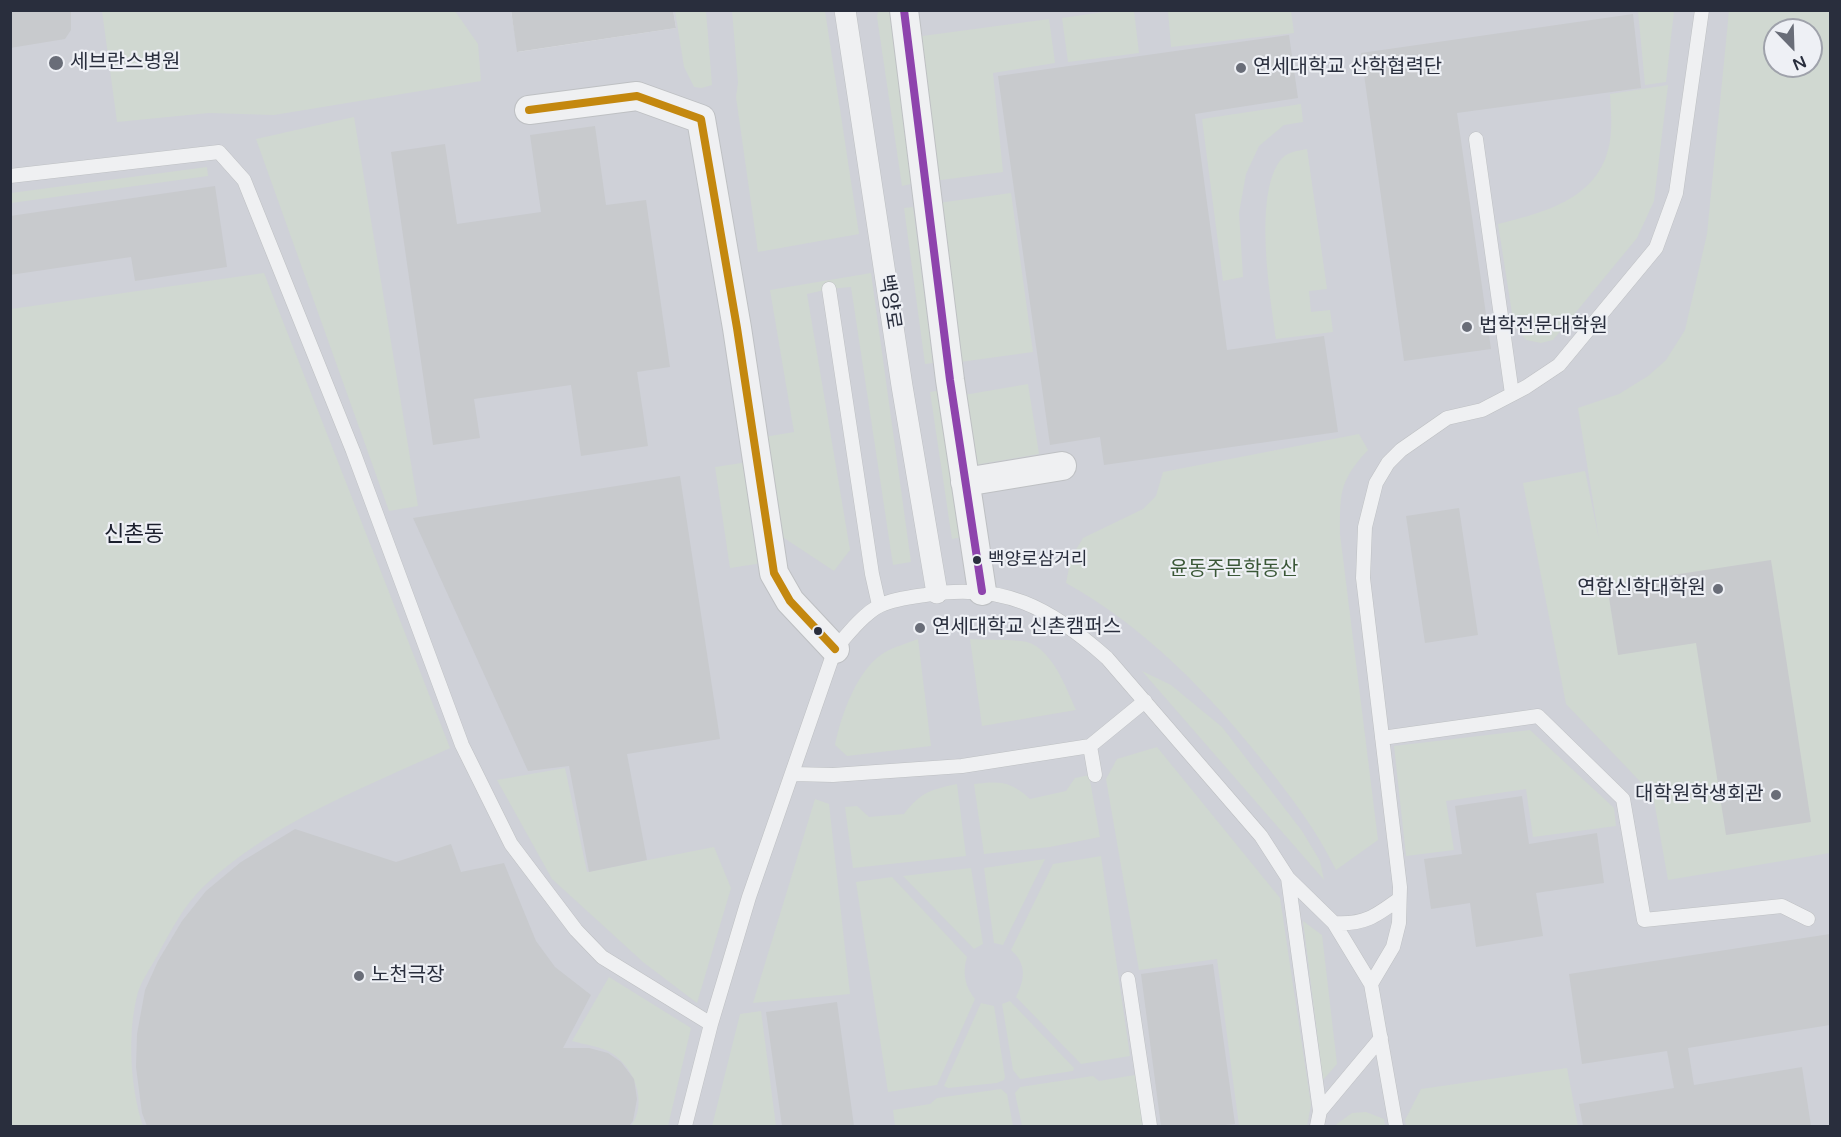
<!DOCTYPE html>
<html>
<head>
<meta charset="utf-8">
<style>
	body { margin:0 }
	#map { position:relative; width:1841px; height:1137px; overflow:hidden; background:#e0e2e5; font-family:"Varela Round",sans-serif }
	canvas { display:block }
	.frame { position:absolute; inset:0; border:12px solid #292e3d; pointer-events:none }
	.north { position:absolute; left:1763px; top:18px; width:60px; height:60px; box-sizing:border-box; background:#eef0f5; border:2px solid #9fa2ab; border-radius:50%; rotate:157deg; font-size:16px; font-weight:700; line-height:24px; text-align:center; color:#292e3d }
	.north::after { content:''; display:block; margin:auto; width:21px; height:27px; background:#696d78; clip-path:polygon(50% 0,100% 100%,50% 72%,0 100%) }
</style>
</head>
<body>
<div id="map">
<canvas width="1841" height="1137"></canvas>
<div class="frame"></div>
<div class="north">N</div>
</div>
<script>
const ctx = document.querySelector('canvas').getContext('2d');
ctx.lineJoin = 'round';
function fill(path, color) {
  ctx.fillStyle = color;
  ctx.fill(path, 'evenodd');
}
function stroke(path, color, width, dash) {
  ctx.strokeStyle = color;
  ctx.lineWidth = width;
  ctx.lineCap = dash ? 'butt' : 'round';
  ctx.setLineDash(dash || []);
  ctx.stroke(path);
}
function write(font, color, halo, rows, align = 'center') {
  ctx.font = font + ' "Varela Round","Noto Sans KR",sans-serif';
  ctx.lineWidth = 4.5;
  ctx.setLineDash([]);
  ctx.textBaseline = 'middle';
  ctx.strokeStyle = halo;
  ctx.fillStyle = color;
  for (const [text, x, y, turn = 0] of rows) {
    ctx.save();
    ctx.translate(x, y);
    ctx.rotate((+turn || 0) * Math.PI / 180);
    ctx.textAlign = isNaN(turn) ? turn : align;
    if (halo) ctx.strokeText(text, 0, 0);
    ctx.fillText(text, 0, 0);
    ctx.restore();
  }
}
const built = new Path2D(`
	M673,10l1157,1v1115h-1819l-1,-1115h501l7,41 158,-24zM1775,30h36v36h-36z`);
const green = new Path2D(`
	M1117,10l17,1 5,42 -71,9 -6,-44z
	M102,11h353l23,33 3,37 -207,34 -65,-2 -92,9z
	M675,11h31l6,74 -10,3 -8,-1 -10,-20z
	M732,11h93l34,223 -101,18 -22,-155 2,-14z
	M878,11h11l3,7 24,165 -14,3 -25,-169z
	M1168,11h123l3,22 -123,14z
	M1638,11h36l-8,71 -21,3z
	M1729,11h101v842l-162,27 -15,-85 -87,-91 -43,-221 62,-12 14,68 -21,-131 41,-14 29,-18 18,-16 19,-30 22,-96zM1775,30h36v36h-36z
	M1049,19l6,44 -62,10 10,99 -70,9 -18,-144z
	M1668,85l-14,116 -17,37 -84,102 -12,3 -15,-3 -12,-14 -16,-102c44,-11 97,-24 110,-74 5,-18 3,-38 2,-56z
	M1301,104l2,18 -19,3 -25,21 -13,28 -7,39 4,64 -20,4 -21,-162z
	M354,117l64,389 -29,5 -133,-372z
	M1307,149l20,140 -18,2 2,21 19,-2 3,22 -57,7c-6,-43 -22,-140 3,-177 6,-10 18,-11 28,-13z
	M207,167l1,9 -197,27v-10z
	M1011,193l22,159 -73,10 -22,-159z
	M913,207l20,156 -8,1 -21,-156z
	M264,273l186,475c-86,40 -179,74 -248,140 -19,19 -32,44 -45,68 -6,11 -15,24 -19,36 -11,40 -8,95 5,134h-132v-817z
	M871,273l40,289 -18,3 -42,-278 -22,2 -22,5 43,256 -16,21 -56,-37 -14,-97 30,-5 -24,-142z
	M1028,384l11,70 -64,11 -11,-70z
	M941,390l21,147 -10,2 -22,-147z
	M1359,434l9,16c-29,31 -28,43 -28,84l38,306 -42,30c-19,-39 -44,-72 -71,-106 -56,-71 -120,-137 -199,-181l5,-25 12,-20 60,-29 13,-13 7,-24z
	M748,462l15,101 -33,5 -15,-101z
	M918,639l13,107 -84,10 -12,-11c6,-30 23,-79 52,-94 10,-5 21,-8 31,-12z
	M970,639c16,1 43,0 57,3 26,8 39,46 49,68l-94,16z
	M1142,671l29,14 51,42 80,104 18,30 4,19z
	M1530,730l84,78 2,18 -83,11 -7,-48 -80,12 8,49 -48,6 -12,-110z
	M1157,747l123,151 31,207 -4,21h-68l-22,-167 -78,11 -33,-191 11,-20z
	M565,768l22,104 127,-25 17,41 -34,115 -54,-41 -91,-83 -55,-99z
	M1089,775l11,62 -50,10 -66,7 -10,-70c27,-3 36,-3 56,15l36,-8 9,-13z
	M957,784l9,72 -113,12 -8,-61 12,-1 12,11 35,-3c17,-22 26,-24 53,-30z
	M815,799l14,5 21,190 -97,9z
	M1101,856l29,200 -49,8 -65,-67c9,-18 11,-33 -5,-47l42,-86z
	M1045,859l-42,86 -9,-2 -10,-75z
	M971,868l12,76 -9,5 -71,-73z
	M892,877l75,80c-5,15 -2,30 8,42l-38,86 -49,7 -32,-210z
	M1303,921l19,14 15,129 -14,16z
	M609,977l82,51 -23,98h-37c18,-24 2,-62 -23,-75 -11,-5 -25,-7 -36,-10z
	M1010,1001l64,67 -1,3 -53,8 -7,-9 -11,-66z
	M981,1003l13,3 11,71 -1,3 -7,3 -49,5 -4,-2z
	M761,1011l15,115h-64l28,-112z
	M1567,1068l11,58h-172l-1,-6 16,-31z
	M1135,1075l9,51h-122l-7,-33 5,-6 73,-11 6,5z
	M1001,1089l6,5 6,32h-118l-2,-16 37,-6 7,-6z
	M1366,1112l18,7 1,7h-51l18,-13z`);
const building = new Path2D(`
	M10,10h61v20l-6,9 -55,9z
	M511,10h162l3,18 -159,24z
	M1633,14l8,74 -184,25 34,236 -87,12 -43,-308z
	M1289,35l9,63 -103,16 32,236 97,-14 14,96 -234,33 -4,-28 -50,8 -52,-369z
	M595,126l11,79 40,-5 24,167 -33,5 11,74 -67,10 -10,-71 -97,14 6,39 -47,7 -42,-293 54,-8 12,80 84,-12 -11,-77z
	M215,186l12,81 -92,14 -4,-24 -121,18v-59z
	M680,476l40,263 -93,15 20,106 -58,12 -20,-106 -41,5 -115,-253z
	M1459,508l19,127 -53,8 -19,-127z
	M1771,560l40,262 -85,13 -30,-192 -78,12 -11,-70z
	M1522,796l7,48 68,-11 7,50 -68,10 7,43 -67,11 -6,-44 -39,6 -7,-50 38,-5 -7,-48z
	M295,829l101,33 55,-18 10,28 43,-9 32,78 19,26 36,28 -28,53h26l19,5 13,9 13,17 3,20 -4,22 -4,5h-482l-5,-13 -6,-46 1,-33 8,-44 13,-29 24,-40 24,-30 35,-29z
	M1830,934v91l-142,23 6,37 108,-18 9,59h-228l-4,-22 95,-16 -7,-37 -85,13 -13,-90z
	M1213,964l22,160 -20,2h-54l-20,-152z
	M837,1002l17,124h-72l-16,-114z`);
const service = new Path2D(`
	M1476,139l36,255
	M10,176l209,-24 25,28 109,271 109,294 49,99 65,86 26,27 109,67
	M829,289l43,285 7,31
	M1382,738l156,-22 85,83 21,121 138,-14 26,13
	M1090,746l5,29
	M793,774l40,1 129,-9 128,-20 55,-45
	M1288,878l32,233 -3,15
	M1334,923c30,2 42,-7 65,-24
	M1128,979l22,147
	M1371,984l22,-37 6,-24 1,-36 -37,-309 2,-51 11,-44 12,-20 13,-13 46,-32 35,-8 44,-23 33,-22 97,-117 20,-55 26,-183
	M1320,1111l61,-73
	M685,1126l26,-102 38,-127 86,-248c11,-13 30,-37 46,-44 13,-6 30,-8 44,-10 78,-13 125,12 182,63l154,178 27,42 46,45 37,61 25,142`);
const pedestrian = new Path2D(`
	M845,10l57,376 35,207`);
const minor = new Path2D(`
	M904,10l46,370 32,211
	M529,110l108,-14 64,23 36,209 37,245 16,28 45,48
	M965,482l97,-16`);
const bus1 = new Path2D(`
	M529,110l108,-14 64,23 36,209 37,245 16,28 45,48`);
const bus2 = new Path2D(`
	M904,10l46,370 32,211`);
const markers = [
	[56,63,8,"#696d78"],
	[1241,68,6,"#696d78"],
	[1467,327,6,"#696d78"],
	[977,560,5,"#292e3d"],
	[1718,589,6,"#696d78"],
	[920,628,6,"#696d78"],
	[818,631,5,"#292e3d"],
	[1776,795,6,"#696d78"],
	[359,976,6,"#696d78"]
];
const busNames = [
	["백양로삼거리",988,560]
];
const poiNames = [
	["세브란스병원",70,63],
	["연세대학교 산학협력단",1253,68],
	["법학전문대학원",1479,327],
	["연합신학대학원",1706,589,"right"],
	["연세대학교 신촌캠퍼스",932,628],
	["대학원학생회관",1764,795,"right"],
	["노천극장",371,976]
];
const streetNames = [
	["백양로",889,302,81]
];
const parkNames = [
	["윤동주문학동산",1234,570]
];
const quarterNames = [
	["신촌동",134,535]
];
fill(built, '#cfd1d8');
fill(green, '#d0d8d1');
fill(building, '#c8cacd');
stroke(service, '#bec0c3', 15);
stroke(pedestrian, '#bec0c3', 22);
stroke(minor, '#bec0c3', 30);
stroke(service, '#eff0f2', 14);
stroke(pedestrian, '#eff0f2', 21);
stroke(minor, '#eff0f2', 28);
stroke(bus1, '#c4880f', 8);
stroke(bus2, '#8e44ad', 8);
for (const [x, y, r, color] of markers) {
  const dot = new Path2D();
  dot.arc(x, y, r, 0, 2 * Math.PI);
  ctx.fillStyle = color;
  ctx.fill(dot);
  stroke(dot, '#eef0f5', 2);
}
write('18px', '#292e3d', '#eef0f5', busNames, 'left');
write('20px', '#292e3d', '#eef0f5', poiNames, 'left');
write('20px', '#292e3d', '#eef0f5', streetNames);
write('20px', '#3a5737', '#eef0f5', parkNames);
write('22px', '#1b1f2d', '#eef0f5', quarterNames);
</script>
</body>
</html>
